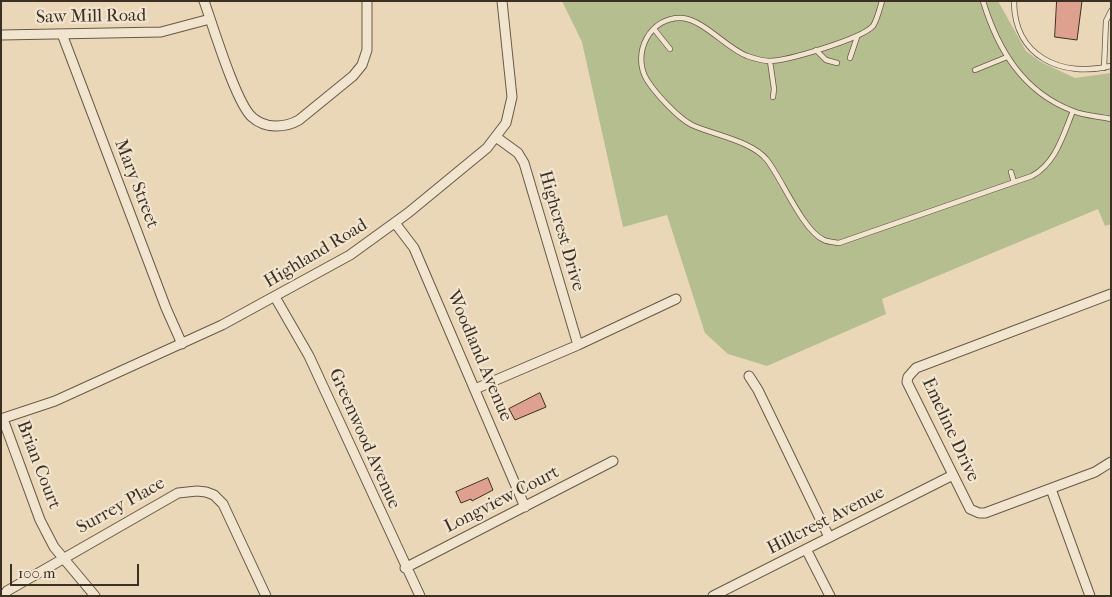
<!DOCTYPE html>
<html>
<head>
<meta charset="utf-8">
<style>
	body { margin:0 }
	#map { position:relative; width:1112px; height:597px; overflow:hidden; background:#e9d7b7; font-family:"IM FELL French Canon",serif }
	canvas { display:block }
	.frame { position:absolute; inset:0; border:2px solid #3b3022; pointer-events:none }
	.scale { position:absolute; left:10px; top:564px; width:129px; height:22px; box-sizing:border-box; border:2px solid #3b3022; border-top:0; padding-left:6px; font-size:15px; line-height:18px; white-space:nowrap; color:#3b3022; -webkit-text-stroke:4px #f1e5d0; paint-order:stroke }
</style>
</head>
<body>
<div id="map">
<canvas width="1112" height="597"></canvas>
<div class="frame"></div>
<div class="scale">100 m</div>
</div>
<script>
const ctx = document.querySelector('canvas').getContext('2d');
ctx.lineJoin = 'round';
function fill(path, color) {
  ctx.fillStyle = color;
  ctx.fill(path, 'evenodd');
}
function stroke(path, color, width, dash) {
  ctx.strokeStyle = color;
  ctx.lineWidth = width;
  ctx.lineCap = dash ? 'butt' : 'round';
  ctx.setLineDash(dash || []);
  ctx.stroke(path);
}
function write(font, color, halo, rows, align = 'center') {
  ctx.font = font + ' "IM FELL French Canon",serif';
  ctx.lineWidth = 4.5;
  ctx.setLineDash([]);
  ctx.textBaseline = 'middle';
  ctx.strokeStyle = halo;
  ctx.fillStyle = color;
  for (const [text, x, y, turn = 0] of rows) {
    ctx.save();
    ctx.translate(x, y);
    ctx.rotate((+turn || 0) * Math.PI / 180);
    ctx.textAlign = isNaN(turn) ? turn : align;
    if (halo) ctx.strokeText(text, 0, 0);
    ctx.fillText(text, 0, 0);
    ctx.restore();
  }
}
const green = new Path2D(`
	M562,1h436l28,50 15,11 34,16 36,-5v151l-6,2 -7,-17 -216,90 4,15 -119,52 -39,-12 -23,-21 -38,-118 -44,12 -41,-185z`);
const building = new Path2D(`
	M1057,1h25l-5,39 -22,-3z
	M540,393l6,14 -31,13 -6,-11z
	M488,478l5,12 -21,11 -1,-2 -10,4 -5,-11z`);
const service = new Path2D(`
	M882,1c-2,7 -5,19 -9,25 -12,13 -86,35 -104,35 -6,0 -16,-3 -22,-5 -21,-8 -43,-36 -65,-38 -32,-2 -51,36 -35,62 9,14 31,38 45,45 22,10 60,16 75,35 15,19 36,71 57,80 4,2 10,2 15,3l193,-67c24,-13 31,-41 41,-65
	M983,1c15,49 40,91 90,110 11,5 26,5 38,8
	M1014,1c0,56 48,77 97,65
	M654,29l16,20
	M816,50l10,10 11,3
	M850,58l7,-21
	M770,61l4,28 -1,8
	M1104,68l2,-47 5,-10
	M975,70l32,-13
	M1011,172l3,10`);
const minor = new Path2D(`
	M204,1c9,25 32,102 48,116 13,12 33,11 47,3l54,-44 9,-11 5,-15v-49
	M62,34l104,274 16,36
	M1,35l160,-3 49,-13
	M496,137l22,16 6,10 54,182
	M395,223l19,25 111,259
	M1111,294l-195,74 -8,9 -1,5 63,127 9,4h6l110,-41 16,-10
	M275,297l34,59 111,240
	M749,376l9,14 71,147
	M475,389l103,-44 98,-46
	M1,419l54,-18 167,-76 128,-70 58,-42 79,-65 19,-25 6,-26 -10,-96
	M3,419l37,101 14,27 41,49
	M1051,489l39,107
	M806,549l24,47
	M405,568l208,-107
	M4,596l3,-5 171,-98 19,-2 9,1 8,3 9,9 43,92
	M713,596l240,-121`);
const streetNames = [
	["Saw Mill Road",91,17,-1],
	["Mary Street",136,184,69],
	["Highcrest Drive",561,231,74],
	["Highland Road",316,254,-31],
	["Woodland Avenue",479,356,67],
	["Emeline Drive",950,430,65],
	["Greenwood Avenue",364,439,66],
	["Brian Court",38,465,69],
	["Longview Court",502,500,-27],
	["Surrey Place",121,506,-29],
	["Hillcrest Avenue",826,521,-27]
];
fill(green, '#b5be8f');
fill(building, '#dea190');
stroke(building, '#3b3022', 1);
stroke(service, '#665a47', 6);
stroke(minor, '#665a47', 11);
stroke(service, '#f1e5d0', 4.5);
stroke(minor, '#f1e5d0', 9);
write('18px', '#3b3022', '#f1e5d0', streetNames);
</script>
</body>
</html>
